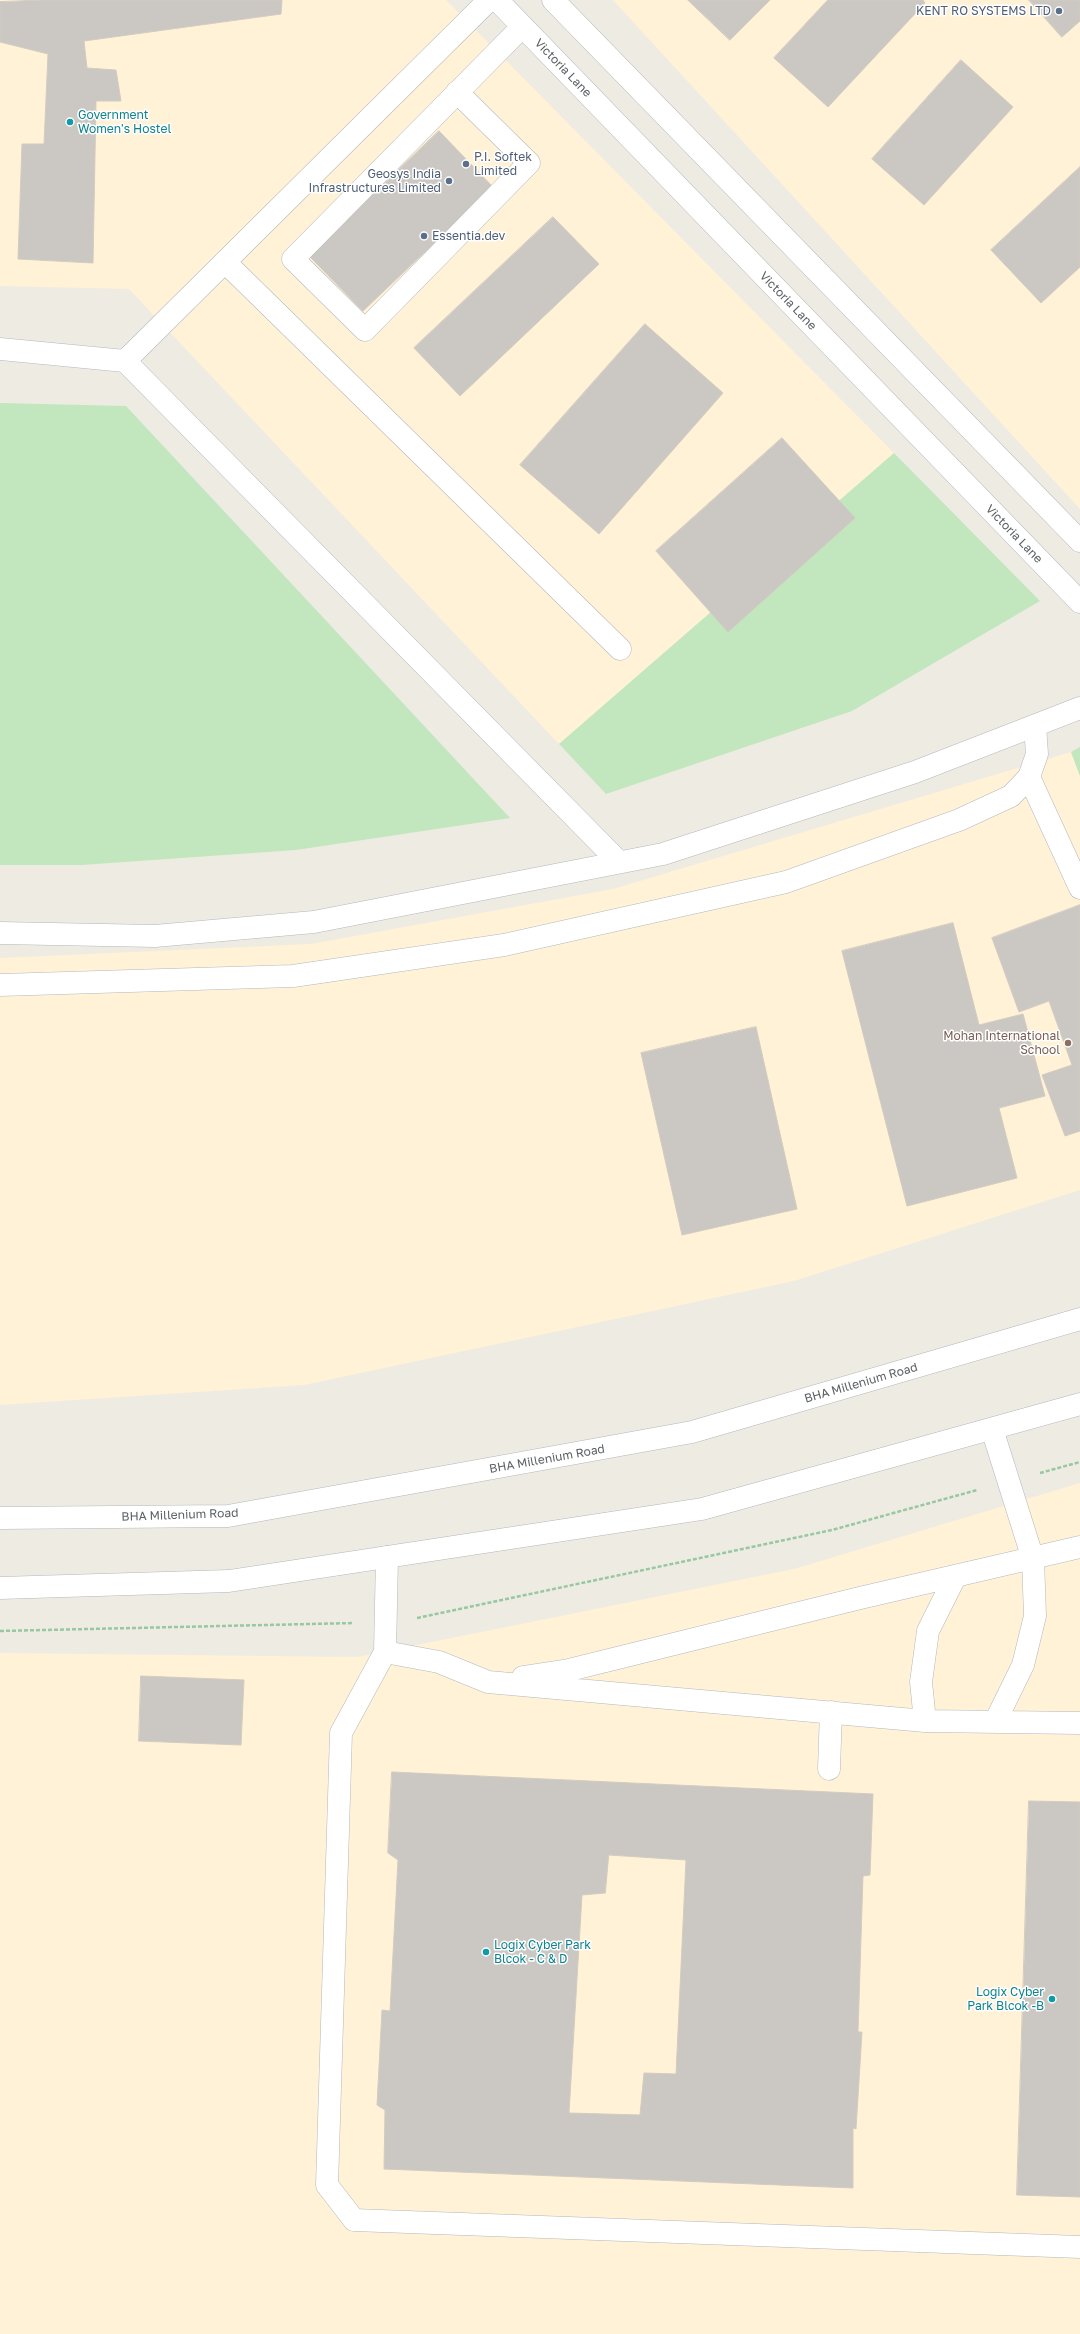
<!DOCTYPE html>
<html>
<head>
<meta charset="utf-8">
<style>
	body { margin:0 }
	canvas { display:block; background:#eeebe3 }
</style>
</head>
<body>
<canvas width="1080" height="2334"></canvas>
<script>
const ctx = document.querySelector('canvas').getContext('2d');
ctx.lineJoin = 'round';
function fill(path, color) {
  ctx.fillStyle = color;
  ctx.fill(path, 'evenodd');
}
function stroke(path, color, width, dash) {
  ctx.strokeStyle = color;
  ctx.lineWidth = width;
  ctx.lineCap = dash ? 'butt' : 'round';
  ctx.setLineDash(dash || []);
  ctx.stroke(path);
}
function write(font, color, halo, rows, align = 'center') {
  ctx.font = font + ' "Golos Text",sans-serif';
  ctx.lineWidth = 3;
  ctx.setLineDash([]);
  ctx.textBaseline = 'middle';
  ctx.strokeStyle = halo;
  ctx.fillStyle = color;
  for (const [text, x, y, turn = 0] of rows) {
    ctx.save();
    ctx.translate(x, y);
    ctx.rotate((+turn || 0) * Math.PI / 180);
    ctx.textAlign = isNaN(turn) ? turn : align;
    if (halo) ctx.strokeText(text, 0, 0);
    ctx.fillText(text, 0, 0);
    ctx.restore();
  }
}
const commercial = new Path2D(`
	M0,0h446l448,453 -335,291 -430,-455 -129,-3z
	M613,0h467v509z
	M1071,752l9,24v414l-286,91 -490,104 -304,20v-447l311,-14 302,-55z
	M1080,1483v851h-1080v-681l357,4 437,-88z`);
const green = new Path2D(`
	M0,403l126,3 384,412 -214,32 -214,15h-82z
	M894,453l146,148 -188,110 -246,83 -47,-50z
	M1080,747v29l-9,-24z`);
const building = new Path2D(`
	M42,0h240l-1,14 -197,27 3,27 29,2 5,31h-25l-3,162 -75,-4 4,-115h22l4,-90 -48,-12v-40z
	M688,0h82l-40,40z
	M828,0h95l2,3 -97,104 -54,-49z
	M1029,0h51v21l-18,16z
	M961,60l52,47 -89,98 -52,-46z
	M439,131l54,56 -130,124 -54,-55z
	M1080,167v100l-39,36 -50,-53z
	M553,217l46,47 -139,132 -46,-48z
	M645,324l78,69 -124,141 -79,-69z
	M782,438l73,80 -127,114 -72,-81z
	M1080,905v226l-15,5 -23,-61 30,-10 -23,-64 -30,11 -27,-74z
	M953,923l26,102 44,-11 22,82 -46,12 18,70 -110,28 -65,-255z
	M756,1027l41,182 -115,26 -41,-182z
	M141,1676l103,4 -3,65 -102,-4z
	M392,1772l481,22 -3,81 -7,1 -5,156h4l-6,97 -3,-1v60l-469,-19 1,-59 -8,-5 5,-95 8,1 8,-151 -10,-7zM609,1855l77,5 -10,214 -32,-1 -4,42 -71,-2 13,-218 23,-2z
	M1029,1801l51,1v395l-63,-2z`);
const path = new Path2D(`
	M1040,1473l40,-11
	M417,1618l415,-88 145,-40
	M0,1631l354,-8`);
const lane = new Path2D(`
	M457,92l72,71 -164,167 -72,-71 229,-232
	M225,262l395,387
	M1029,777l51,111
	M0,985l293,-9 211,-31 282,-63 173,-62 52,-24 18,-19 8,-23 -2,-28
	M992,1429l41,130 2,57 -12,49 -28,57
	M387,1557l-2,95 -44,81 -14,452 27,35 726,27
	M385,1652l54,10 49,20 437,39 155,2
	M523,1677l46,-7 291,-72 220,-51
	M925,1721l-4,-39 7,-51 27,-54
	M829,1769l2,-57`);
const street = new Path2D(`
	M497,0l583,602
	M553,0l527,541
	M0,349l125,12 494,501
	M125,361l364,-361
	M0,933l155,3 159,-14 349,-68 252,-82 165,-64
	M0,1518l228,-2 464,-84 388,-113
	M0,1588l229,-7 473,-72 378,-105`);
const markers = [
	[1059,11,4,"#5c6f8a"],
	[70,122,4,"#0f9aa8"],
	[466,164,4,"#5c6f8a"],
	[449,181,4,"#5c6f8a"],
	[424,236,4,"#5c6f8a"],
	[1068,1043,4,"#8d6e63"],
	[486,1952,4,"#0f9aa8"],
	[1052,1999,4,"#0f9aa8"]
];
const serviceNames = [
	["KENT RO SYSTEMS LTD",1051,11],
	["P.I. Softek",474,157,"left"],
	["Limited",474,171,"left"],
	["Geosys India",441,174],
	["Infrastructures Limited",441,188],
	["Essentia.dev",432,236,"left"]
];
const streetNames = [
	["Victoria Lane",563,68,46],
	["Victoria Lane",788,301,46],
	["Victoria Lane",1014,534,46],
	["BHA Millenium Road",861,1383,-16],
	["BHA Millenium Road",547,1459,-10],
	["BHA Millenium Road",180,1515,-2]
];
const cultureNames = [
	["Government",78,115],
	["Women's Hostel",78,129],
	["Logix Cyber Park",494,1945],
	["Blcok - C & D",494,1959],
	["Logix Cyber",1044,1992,"right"],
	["Park Blcok -B",1044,2006,"right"]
];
const educationNames = [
	["Mohan International",1060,1036],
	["School",1060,1050]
];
fill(commercial, '#fff2d7');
fill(green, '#c2e7be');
fill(building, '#cbc7c2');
stroke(building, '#d3ccc1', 1);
stroke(lane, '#b4b7bb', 23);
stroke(street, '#b4b7bb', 23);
stroke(path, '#97c8a1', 2.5, [4, 2]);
stroke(lane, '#fff', 22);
stroke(street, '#fff', 22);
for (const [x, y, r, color] of markers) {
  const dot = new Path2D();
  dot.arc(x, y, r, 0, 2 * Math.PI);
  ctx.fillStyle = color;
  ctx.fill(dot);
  stroke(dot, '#fff', 1.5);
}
write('12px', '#4e5e75', '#fff', serviceNames, 'right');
write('12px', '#5b6064', '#fff', streetNames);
write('12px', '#0d838f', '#fff', cultureNames, 'left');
write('12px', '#785e54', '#fff', educationNames, 'right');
</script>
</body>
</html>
